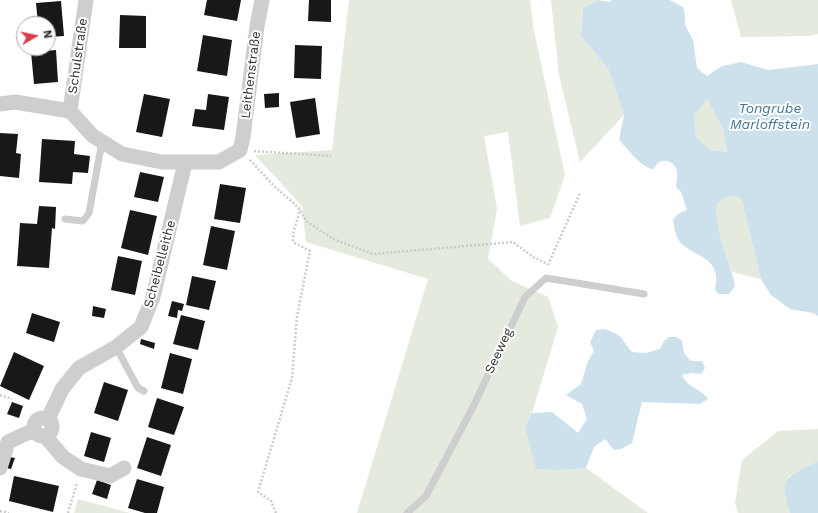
<!DOCTYPE html>
<html>
<head>
<meta charset="utf-8">
<style>
	body { margin:0 }
	#map { position:relative; width:818px; height:513px; overflow:hidden; background:#fff; font-family:"Work Sans",sans-serif }
	canvas { display:block }
	.north { position:absolute; left:16px; top:16px; width:40px; height:40px; box-sizing:border-box; background:#fff; border:1px solid #adadad; border-radius:50%; rotate:81deg; font-size:11px; font-weight:700; line-height:16px; text-align:center; color:#313131 }
	.north::after { content:''; display:block; margin:auto; width:14px; height:18px; background:#de3d4d; clip-path:polygon(50% 0,100% 100%,50% 72%,0 100%) }
</style>
</head>
<body>
<div id="map">
<canvas width="818" height="513"></canvas>
<div class="north">N</div>
</div>
<script>
const ctx = document.querySelector('canvas').getContext('2d');
ctx.lineJoin = 'round';
function fill(path, color) {
  ctx.fillStyle = color;
  ctx.fill(path, 'evenodd');
}
function stroke(path, color, width, dash) {
  ctx.strokeStyle = color;
  ctx.lineWidth = width;
  ctx.lineCap = dash ? 'butt' : 'round';
  ctx.setLineDash(dash || []);
  ctx.stroke(path);
}
function write(font, color, halo, rows, align = 'center') {
  ctx.font = font + ' "Work Sans",sans-serif';
  ctx.lineWidth = 4;
  ctx.setLineDash([]);
  ctx.textBaseline = 'middle';
  ctx.strokeStyle = halo;
  ctx.fillStyle = color;
  for (const [text, x, y, turn = 0] of rows) {
    ctx.save();
    ctx.translate(x, y);
    ctx.rotate((+turn || 0) * Math.PI / 180);
    ctx.textAlign = isNaN(turn) ? turn : align;
    if (halo) ctx.strokeText(text, 0, 0);
    ctx.fillText(text, 0, 0);
    ctx.restore();
  }
}
const green = new Path2D(`
	M349,0h181l4,31 31,144 -15,43 -30,8 -12,-94 -24,4 13,73 -9,50 24,22 36,16 10,30 -26,86 -7,14 37,43 24,-2 62,45h-291l71,-234 -122,-37 -4,-36 -47,-51 77,-5z
	M551,0h47l-15,8 -2,28 27,33 16,46 -44,47 -21,-87z
	M731,0h87v34l-8,2 -69,1z
	M707,99l16,30 4,23 -17,-2 -14,-13 -2,-22z
	M728,196h9l5,5 19,78 -29,-7 -17,-53 1,-14z
	M818,429v32l-29,15 -4,20 5,17h-52l-3,-10 7,-43 36,-29z
	M78,499l52,14h-56z`);
const water = new Path2D(`
	M598,0l12,2 2,-2h58l13,7 2,7v11l8,15 4,28 10,8 15,-10 19,-4 27,8 50,-6v252l-5,-3 -23,-4 -19,-14 -10,-16 -19,-78 -5,-5h-9l-12,9c-1,27 14,54 19,81l-6,8h-10l-4,-4c8,-37 -24,-31 -37,-51 -3,-5 -4,-13 -5,-19l5,-6 9,-4 -6,-18 -5,-5c0,-5 2,-11 1,-16 -1,-7 -10,-13 -17,-9 -3,1 -5,5 -6,7 -11,1 -27,-21 -35,-29l5,-25 -16,-46 -27,-33 2,-28zM707,99l16,30 4,23 -17,-2 -14,-13 -2,-22z
	M604,329c20,6 16,9 28,23l14,1 14,-4 4,-8 5,-4h8l5,4 2,12 7,8h11l3,7 -4,6 -9,-1 -10,2c5,13 19,13 26,24l-8,5 -58,-2 -10,41 -11,6 -7,1 -9,-11 -11,8 -8,21 -24,2 -26,-1 -11,-42 7,-14 20,-1 26,21 9,-14 -5,-15 -16,-9 15,-11 7,-23 6,-10 -4,-9 6,-12z
	M818,461v52h-28c-12,-37 -3,-36 28,-52z`);
const building = new Path2D(`
	M207,0h34l-4,21 -33,-6z
	M309,0h22v22l-23,-1z
	M61,1l3,35 -16,1v-13h-10l-2,-21z
	M120,15l26,1v32h-27z
	M203,35l29,5 -5,36 -30,-5z
	M295,45l27,1 -1,33 -27,-1z
	M56,50l2,32 -24,2 -3,-32z
	M279,93v14l-14,1 -1,-14z
	M144,94l26,5 -8,38 -26,-5z
	M208,94l21,3 -5,33 -32,-4 3,-17 11,1z
	M315,98l5,36 -24,4 -6,-36z
	M0,133l18,1 -2,19 5,1 -2,24 -19,-2z
	M42,139l33,2 -1,13 16,2 -2,17 -15,-1 -1,12 -33,-2z
	M140,172l24,5 -6,25 -24,-5z
	M220,184l26,4 -6,35 -26,-4z
	M39,206l17,1 -1,22 -3,-1 -3,40 -32,-2 3,-43 17,1z
	M130,210l27,6 -9,39 -27,-7z
	M211,226l24,5 -8,39 -24,-5z
	M118,256l24,5 -7,34 -24,-5z
	M192,276l24,5 -7,29 -23,-5z
	M172,301l12,3 -2,7 -4,-1 -1,8 -9,-2z
	M93,306l13,3 -2,9 -12,-2z
	M32,313l28,9 -6,20 -28,-9z
	M181,315l24,6 -7,29 -25,-6z
	M141,339l14,4 -1,6 -14,-5z
	M14,352l30,14 -15,34 -29,-14z
	M170,353l22,6 -9,35 -22,-6z
	M104,382l24,8 -10,31 -24,-8z
	M157,398l27,9 -10,28 -26,-8z
	M12,402l11,4 -4,12 -12,-4z
	M91,432l20,6 -7,24 -20,-6z
	M147,437l24,8 -10,31 -24,-8z
	M10,457l5,1 -4,11 -5,-1z
	M14,476l45,10 -6,26 -44,-11z
	M137,479l27,8 -7,26h-12l-17,-5z
	M97,480l14,5 -4,14 -15,-5z`);
const path = new Path2D(`
	M254,151l77,5
	M250,160l25,27 24,21 7,13 27,18 40,15 140,-12 20,15 15,7
	M548,265l32,-72
	M0,395l12,4
	M0,511l9,2
	M68,513l9,-30
	M276,513l-5,-12 -13,-9 34,-114 5,-62 13,-65 -17,-9c-1,-14 6,-21 6,-33`);
const service = new Path2D(`
	M65,219l18,2 6,-8 13,-71
	M116,347l22,41 6,3
	M407,513l19,-17 47,-89 52,-110 21,-19 98,16`);
const minor = new Path2D(`
	M0,104l15,-2 55,9 23,25 29,18 40,8h57l21,-12 3,-13 14,-111 5,-26
	M70,111l16,-111
	M34 427a9 9 0 1 1 18 0a9 9 0 1 1-18 0Z
	M48,419l14,-30 17,-21 37,-21 25,-20 12,-30 32,-134
	M45,436l18,21 18,12 29,7 14,-8
	M0,468l8,-26 17,-8 9,-3`);
const streetNames = [
	["Schulstraße",78,56,-82],
	["Leithenstraße",251,75,-83],
	["Scheibelleithe",160,264,-75],
	["Seeweg",499,351,-65]
];
const waterNames = [
	["Tongrube",770,109],
	["Marloffstein",770,125]
];
fill(green, '#e4eadd');
fill(water, '#cde1ec');
fill(building, '#181818');
stroke(path, '#cbcbcb', 2.5, [2, 2]);
stroke(service, '#cecece', 7);
stroke(minor, '#cecece', 15);
write('13px', '#313131', '#fff', streetNames);
write('italic 14px', '#417491', '#fff', waterNames);
</script>
</body>
</html>
